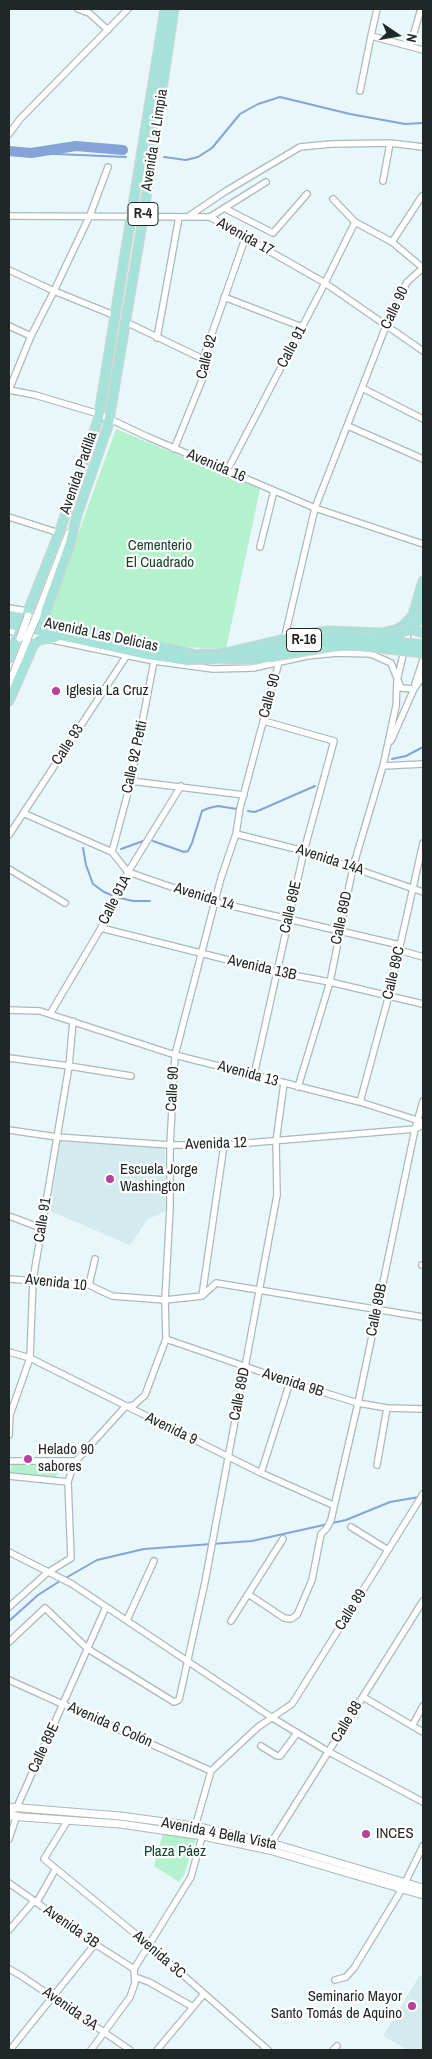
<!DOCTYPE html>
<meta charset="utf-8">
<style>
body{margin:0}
#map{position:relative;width:432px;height:2059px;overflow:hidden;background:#e8f7fa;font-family:"Archivo Narrow",sans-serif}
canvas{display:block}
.frame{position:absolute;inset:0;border:10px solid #212627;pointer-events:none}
.north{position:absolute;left:372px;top:10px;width:50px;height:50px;-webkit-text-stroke:4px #fff;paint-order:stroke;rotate:102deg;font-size:14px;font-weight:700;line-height:20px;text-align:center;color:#212627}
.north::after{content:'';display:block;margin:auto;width:18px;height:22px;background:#212627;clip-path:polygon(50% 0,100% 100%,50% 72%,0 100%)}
</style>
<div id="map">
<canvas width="432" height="2059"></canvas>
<div class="frame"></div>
<div class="north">N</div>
</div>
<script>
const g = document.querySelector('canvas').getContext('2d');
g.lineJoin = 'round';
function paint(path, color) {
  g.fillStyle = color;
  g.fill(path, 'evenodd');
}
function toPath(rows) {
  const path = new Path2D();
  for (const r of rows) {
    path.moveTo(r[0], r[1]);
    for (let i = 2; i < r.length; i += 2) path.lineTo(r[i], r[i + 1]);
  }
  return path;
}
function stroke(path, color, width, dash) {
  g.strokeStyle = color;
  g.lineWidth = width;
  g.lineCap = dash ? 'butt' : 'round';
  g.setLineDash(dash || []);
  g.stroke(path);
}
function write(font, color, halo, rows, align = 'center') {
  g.font = font + ' "Archivo Narrow",sans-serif';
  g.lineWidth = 4.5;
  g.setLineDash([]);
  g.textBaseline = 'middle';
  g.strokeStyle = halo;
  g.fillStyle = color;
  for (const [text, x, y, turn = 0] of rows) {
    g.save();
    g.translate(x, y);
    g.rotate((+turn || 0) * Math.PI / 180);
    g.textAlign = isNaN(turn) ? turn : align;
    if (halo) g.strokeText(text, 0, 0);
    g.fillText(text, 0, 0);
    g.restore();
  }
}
const built = toPath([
 [60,1142,165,1147,166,1211,148,1219,130,1245,50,1211],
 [420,1975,423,1977,423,2050,408,2050,383,2036]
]);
const green = toPath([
 [116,429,260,489,226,649,183,647,47,620],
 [12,1464,62,1467,53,1481,10,1472],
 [164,1830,196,1838,184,1875,179,1882,154,1866]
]);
const stream = toPath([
 [9,152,126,157],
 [164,157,186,160,198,157,212,148,240,114,258,104,280,97,350,114,405,124,423,123],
 [392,759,406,756,423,747],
 [248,811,254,812,260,810,315,786],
 [153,841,184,852,188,851,192,843,202,811,209,808,218,806,237,809],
 [83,848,86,865,93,884,104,892,116,897,133,901,150,901],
 [121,849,146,840],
 [64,1579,97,1560,144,1549,252,1541,346,1520,390,1502,419,1497],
 [9,1621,38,1595,60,1581]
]);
const river = toPath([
 [9,151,31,153,76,146,123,150]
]);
const minor = toPath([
 [78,9,89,13,108,30],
 [377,9,371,36,423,50],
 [410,46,421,9],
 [360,91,371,36],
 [9,134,20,119,128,9],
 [383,181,390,143],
 [224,208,273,233,307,194],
 [9,216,210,217,325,283,423,351],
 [189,216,226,191,300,147,331,144,390,143,423,147],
 [210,217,266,182],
 [392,242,422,196],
 [9,270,54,291,116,316],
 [224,297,302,327],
 [126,322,203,359],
 [9,326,31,336],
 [157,338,179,217],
 [362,388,423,419],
 [9,390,35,395,99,414,148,437,315,508,423,544],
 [9,390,31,336,54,291,90,215,108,167],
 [348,426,423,459],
 [174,449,207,368,203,359,246,236],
 [227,471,325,283,355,222],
 [9,517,59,533],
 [260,547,274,491],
 [9,608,27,611],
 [9,631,154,661,213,669,253,668,307,656,337,653,371,654,391,663,401,688,414,689],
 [284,640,315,508,386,326,407,282,423,268,392,242,355,222,333,199],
 [415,684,423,660],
 [391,741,414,689,423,676],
 [383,766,423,764],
 [131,781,244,795],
 [23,813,112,852,128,872,215,902,400,945],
 [236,834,304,851,423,892],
 [9,835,127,655],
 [112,852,131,781,154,661],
 [9,869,65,903],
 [101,928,276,972,330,982,423,1004],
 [399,950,423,957],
 [9,1010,40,1011,175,1055,360,1102,423,1122],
 [50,1014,101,928,128,872,181,786],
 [9,1058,69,1066,73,1021],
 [254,1075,304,851,334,741,264,721],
 [298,1087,330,982,353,867,383,766,396,706,397,681,409,629],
 [360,1102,389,995,423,843],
 [9,1130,57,1137,170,1145,224,1145,415,1129,423,1125],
 [9,1216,41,1228],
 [422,1265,423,1265],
 [9,1279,89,1285,112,1296,165,1300,202,1296,216,1283,423,1317],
 [89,1285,95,1259],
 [202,1296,224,1145],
 [166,1339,290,1382,358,1403,387,1408,423,1409],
 [9,1352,30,1358,261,1473,333,1505],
 [9,1435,10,1415,30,1358,33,1280,69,1066,131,1076],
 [9,1461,76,1461],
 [377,1465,387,1408],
 [261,1473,290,1382],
 [9,1476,68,1482],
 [351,1527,388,1550],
 [9,1552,72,1584,271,1717,329,1752,423,1802],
 [248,1594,284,1618,291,1619,297,1615,312,1580,321,1534,327,1528,331,1520,358,1403,415,1129,423,1101],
 [9,1607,47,1573,71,1558,68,1482,72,1469,76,1461,125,1407,134,1405,145,1395,166,1339,165,1300,170,1208,170,1145,175,1055,221,878,236,834,240,808,279,662],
 [127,1620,154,1561],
 [231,1621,283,1539],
 [9,1642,45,1608,88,1649,174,1702,179,1700,205,1582,277,1195,276,1142,284,1083],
 [9,1680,211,1771],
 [363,1697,423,1732],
 [412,1726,423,1706],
 [261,1746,277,1756,280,1756,297,1733],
 [9,1814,17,1807,106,1607],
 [68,1820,44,1859,149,1945,268,2050],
 [193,1834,211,1771,258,1727,292,1704,423,1494],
 [9,1839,17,1815],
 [271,1843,423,1601],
 [9,1883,95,1944,134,1969],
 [37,1902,55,1870],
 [9,1930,34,1901],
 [9,1969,20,1975,130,2050],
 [135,1977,149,1982,193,2007],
 [335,1980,346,1977,354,1968,402,1889,423,1846],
 [10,2050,95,1944],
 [91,2050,130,1997,135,1983,134,1969,191,1877,203,1833],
 [157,2050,204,1994],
 [333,2050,337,2046]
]);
const tertiary = toPath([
 [36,618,69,533],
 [9,685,27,639],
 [9,1807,120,1816,194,1826,271,1843,423,1888],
 [9,1816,120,1824,203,1836,269,1850,423,1895]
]);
const primary = toPath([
 [9,616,207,657],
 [25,619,59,533,98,420,165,9],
 [412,620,414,630,423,633],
 [9,624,150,655,185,660],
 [49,625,45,616,46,611,70,544,77,515,108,426,143,218,174,9],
 [201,654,221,654,306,634,328,631,382,633,396,630,404,625,413,615,423,581],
 [9,658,21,628],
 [225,659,255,660,269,657],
 [9,701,34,644,39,640,56,637]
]);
const tertiaryBridge = toPath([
 [20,638,28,616],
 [27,639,36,618]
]);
const primaryBridge = toPath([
 [385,638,408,630,418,621,423,610],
 [269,657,335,646,354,645,423,653],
 [185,660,225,658,303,641,332,637,356,637,423,645]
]);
const markers = [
 [56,691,5,"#b5429c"],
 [110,1179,5,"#b5429c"],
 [28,1459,5,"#b5429c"],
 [366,1834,5,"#b5429c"],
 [412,2006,5,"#b5429c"]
];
const shields = [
 [143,214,30],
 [304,640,35]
];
const shieldNames = [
 ["R-4",143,214],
 ["R-16",304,640]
];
const streetNames = [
 ["Avenida La Limpia",155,140,-81],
 ["Avenida 17",245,237,29],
 ["Calle 90",395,308,-65],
 ["Calle 91",292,347,-62],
 ["Calle 92",207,357,-76],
 ["Avenida 16",216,466,23],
 ["Avenida Padilla",79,473,-71],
 ["Avenida Las Delicias",101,635,12],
 ["Calle 90",270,696,-75],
 ["Calle 93",68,745,-57],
 ["Calle 92 Petti",135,757,-78],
 ["Avenida 14A",330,860,18],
 ["Avenida 14",204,897,17],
 ["Calle 91A",115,900,-63],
 ["Calle 89E",291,907,-77],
 ["Calle 89D",342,918,-78],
 ["Avenida 13B",262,968,13],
 ["Calle 89C",394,973,-77],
 ["Avenida 13",248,1074,15],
 ["Calle 90",173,1089,-87],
 ["Avenida 12",216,1144,-2],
 ["Calle 91",43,1220,-81],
 ["Avenida 10",56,1283,6],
 ["Calle 89B",377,1310,-78],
 ["Avenida 9B",293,1383,18],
 ["Calle 89D",240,1394,-79],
 ["Avenida 9",171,1429,26],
 ["Calle 89",351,1610,-58],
 ["Calle 88",347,1722,-59],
 ["Avenida 6 Colón",110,1725,24],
 ["Calle 89E",44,1748,-65],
 ["Avenida 4 Bella Vista",219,1834,11],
 ["Avenida 3B",71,1927,35],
 ["Avenida 3C",159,1955,41],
 ["Avenida 3A",70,2009,35]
];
const parkNames = [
 ["Cementerio",160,546],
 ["El Cuadrado",160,563],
 ["Plaza Páez",175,1852]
];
const poiNames = [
 ["Iglesia La Cruz",66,691],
 ["Escuela Jorge",120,1170],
 ["Washington",120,1187],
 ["Helado 90",38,1450],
 ["sabores",38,1467],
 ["INCES",376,1834],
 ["Seminario Mayor",402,1997,"right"],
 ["Santo Tomás de Aquino",402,2014,"right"]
];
paint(built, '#d3eaee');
paint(green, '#b4f1cd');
stroke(stream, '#85a3d6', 2);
stroke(river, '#85a3d6', 10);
stroke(minor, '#abb9bc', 8);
stroke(tertiary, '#abb9bc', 9);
stroke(primary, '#d3d4d4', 11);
stroke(minor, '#fff', 5.5);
stroke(tertiary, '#fff', 7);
stroke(primary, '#a5e2da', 9);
stroke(tertiaryBridge, '#abb9bc', 9, []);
stroke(primaryBridge, '#d3d4d4', 11, []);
stroke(tertiaryBridge, '#fff', 7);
stroke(primaryBridge, '#a5e2da', 9);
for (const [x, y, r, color] of markers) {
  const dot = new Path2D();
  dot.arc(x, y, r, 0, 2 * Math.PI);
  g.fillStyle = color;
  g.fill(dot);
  stroke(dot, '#fff', 2);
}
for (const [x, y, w] of shields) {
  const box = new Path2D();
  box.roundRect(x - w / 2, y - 11.5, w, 23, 4);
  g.fillStyle = '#fff';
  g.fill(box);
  stroke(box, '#212627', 1);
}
write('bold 14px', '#212627', null, shieldNames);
write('15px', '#212627', '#fff', streetNames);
write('15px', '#12442c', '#fff', parkNames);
write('15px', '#212627', '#fff', poiNames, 'left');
</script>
